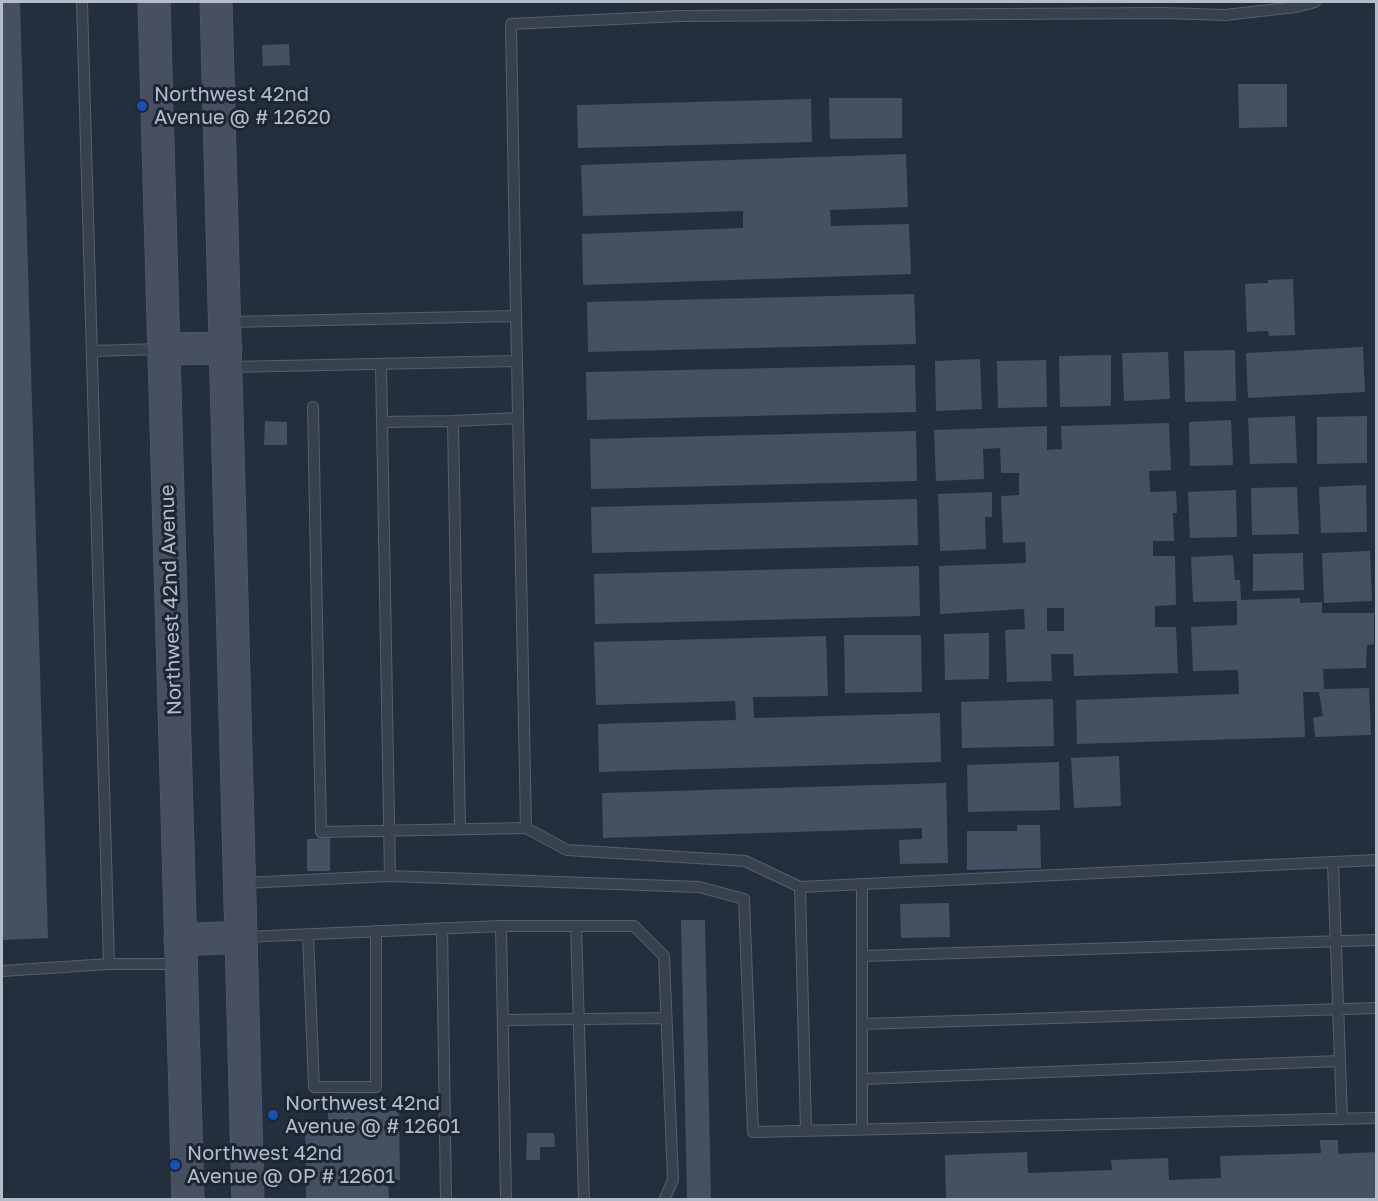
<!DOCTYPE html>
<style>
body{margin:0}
#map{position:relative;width:1378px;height:1201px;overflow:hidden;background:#242f3e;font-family:"Golos Text",sans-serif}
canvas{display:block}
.frame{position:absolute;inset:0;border:3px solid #b4bcc9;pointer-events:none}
</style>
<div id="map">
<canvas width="1378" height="1201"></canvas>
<div class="frame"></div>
</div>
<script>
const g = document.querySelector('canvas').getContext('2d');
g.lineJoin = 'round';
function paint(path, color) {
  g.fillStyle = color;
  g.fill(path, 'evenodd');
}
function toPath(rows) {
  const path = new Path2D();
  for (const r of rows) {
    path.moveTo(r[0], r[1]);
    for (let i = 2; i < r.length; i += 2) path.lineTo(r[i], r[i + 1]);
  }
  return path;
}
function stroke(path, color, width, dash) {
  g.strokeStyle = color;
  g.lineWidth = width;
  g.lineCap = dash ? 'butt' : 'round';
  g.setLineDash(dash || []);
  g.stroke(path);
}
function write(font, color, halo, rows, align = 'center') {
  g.font = font + ' "Golos Text",sans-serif';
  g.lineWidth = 6;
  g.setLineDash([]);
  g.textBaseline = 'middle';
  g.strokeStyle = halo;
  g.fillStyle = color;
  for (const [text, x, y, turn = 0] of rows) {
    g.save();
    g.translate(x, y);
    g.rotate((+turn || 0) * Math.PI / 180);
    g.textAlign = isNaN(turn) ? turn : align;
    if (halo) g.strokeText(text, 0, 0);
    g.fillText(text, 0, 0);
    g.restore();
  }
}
const building = toPath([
 [2,2,20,2,48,938,2,940],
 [289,44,290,65,263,66,262,45],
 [1238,84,1287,84,1287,127,1239,128],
 [829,98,902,98,902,138,830,139],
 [811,99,812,142,578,148,577,105],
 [906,154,908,207,830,210,831,226,909,224,911,274,583,285,582,234,743,228,743,211,583,216,581,165],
 [1293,279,1295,335,1269,336,1268,331,1247,332,1245,284,1268,283,1268,280],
 [914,294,916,344,588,352,587,302],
 [1363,347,1365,392,1248,398,1246,353],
 [1235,350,1236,401,1185,402,1184,351],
 [1168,352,1170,399,1124,401,1122,353],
 [1111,355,1111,406,1060,407,1059,356],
 [980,359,982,409,936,411,935,361],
 [1046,360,1047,407,998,408,997,361],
 [915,365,916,412,587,420,586,372],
 [1295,416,1297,463,1250,464,1248,418],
 [1367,416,1367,463,1317,464,1317,417],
 [1231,420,1233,465,1190,466,1189,422],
 [265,421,287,422,287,445,264,445],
 [1169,423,1171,470,1149,471,1150,492,1176,491,1177,513,1173,513,1174,541,1153,541,1153,556,1175,556,1176,605,1155,606,1155,627,1176,627,1178,673,1074,676,1073,654,1051,654,1052,681,1007,682,1005,630,1025,629,1024,609,940,614,939,566,1026,563,1025,542,1003,543,1001,496,1019,495,1019,473,1001,473,1000,448,983,449,984,479,936,481,934,430,1047,426,1047,450,1062,449,1061,426],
 [1047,608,1064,608,1064,631,1047,631],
 [916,431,917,481,591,489,590,439],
 [1366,485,1367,532,1321,533,1319,487],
 [1297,487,1299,534,1252,535,1251,488],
 [1236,490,1237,537,1190,538,1188,492],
 [992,492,992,517,985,517,986,549,940,551,938,494],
 [917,499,918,545,592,553,591,507],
 [1370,551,1372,601,1324,603,1322,553],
 [1303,553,1304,590,1253,591,1253,554],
 [1233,555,1235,580,1240,580,1241,600,1300,598,1300,603,1322,602,1322,613,1374,613,1374,644,1367,645,1366,668,1323,669,1324,689,1369,688,1371,735,1315,737,1313,718,1323,716,1319,692,1303,692,1305,737,1077,744,1076,700,1239,694,1238,670,1193,671,1191,627,1237,625,1237,601,1193,602,1191,557],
 [919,566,920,616,595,624,594,574],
 [989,633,989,679,945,680,944,634],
 [844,635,921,635,922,692,845,693],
 [826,636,828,696,753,697,754,718,940,713,941,762,599,772,598,724,736,720,735,701,596,705,594,642],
 [1053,699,1054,746,962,748,961,702],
 [1119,756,1121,806,1074,808,1071,758],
 [1059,762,1060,810,968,812,967,765],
 [946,783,948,863,900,864,899,840,922,839,922,828,603,838,602,793],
 [1017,825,1040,825,1041,868,967,870,967,831,1017,831],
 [330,838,330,871,307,871,307,839],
 [949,903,950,937,901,938,900,904],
 [681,920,705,920,711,1200,687,1200],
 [328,1111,399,1111,400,1180,388,1180,389,1200,306,1200,305,1121,328,1121],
 [527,1133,554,1133,555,1147,540,1147,540,1160,526,1160],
 [1320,1140,1338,1140,1338,1154,1376,1152,1376,1200,946,1200,945,1155,1027,1152,1028,1173,1112,1170,1111,1160,1168,1158,1169,1180,1221,1178,1220,1156,1321,1153]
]);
const service = toPath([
 [82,2,109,964],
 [516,316,517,361],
 [228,322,516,316,511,24,680,16,1164,13,1225,15,1296,7,1315,2],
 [92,351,160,349],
 [381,364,390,876],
 [230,367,517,361,526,828,321,832,313,407],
 [453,421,518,418],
 [382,422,453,421,460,829],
 [526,828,567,850,745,861,800,887,1376,860],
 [243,883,390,876,699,887,744,899,753,1132,1376,1118],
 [862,884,862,1129],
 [800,887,806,1130],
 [501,926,506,1200],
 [576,926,584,1200],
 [442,928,446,1200],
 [308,934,314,1087,376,1087,376,931],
 [244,937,501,926,634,926,664,956,673,1180,664,1200],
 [862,956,1376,940],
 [2,971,109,964,178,964],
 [503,1020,666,1018],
 [862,1024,1376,1008],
 [1340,1061,1342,1119],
 [862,1079,1340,1061,1333,862]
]);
const secondary = toPath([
 [154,2,188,1200],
 [216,2,248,1200],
 [164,349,226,348],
 [180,940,241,937]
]);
const markers = [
 [142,106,6,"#1a4fb4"],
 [273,1115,6,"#1a4fb4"],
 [175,1165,6,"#1a4fb4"]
];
const poiNames = [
 ["Northwest 42nd",154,95],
 ["Avenue @ # 12620",154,118],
 ["Northwest 42nd",285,1104],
 ["Avenue @ # 12601",285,1127],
 ["Northwest 42nd",187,1154],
 ["Avenue @ OP # 12601",187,1177]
];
const streetNames = [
 ["Northwest 42nd Avenue",171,600,-92]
];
paint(building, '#455162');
stroke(service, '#565f6c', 12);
stroke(secondary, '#565f6c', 33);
stroke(service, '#38414e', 10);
stroke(secondary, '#465061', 32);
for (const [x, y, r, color] of markers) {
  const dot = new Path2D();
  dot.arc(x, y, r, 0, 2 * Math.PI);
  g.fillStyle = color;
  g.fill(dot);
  stroke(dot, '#1d2633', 2);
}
write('20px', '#b4bcc9', '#1d2633', poiNames, 'left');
write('20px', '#b4bcc9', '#1d2633', streetNames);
</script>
